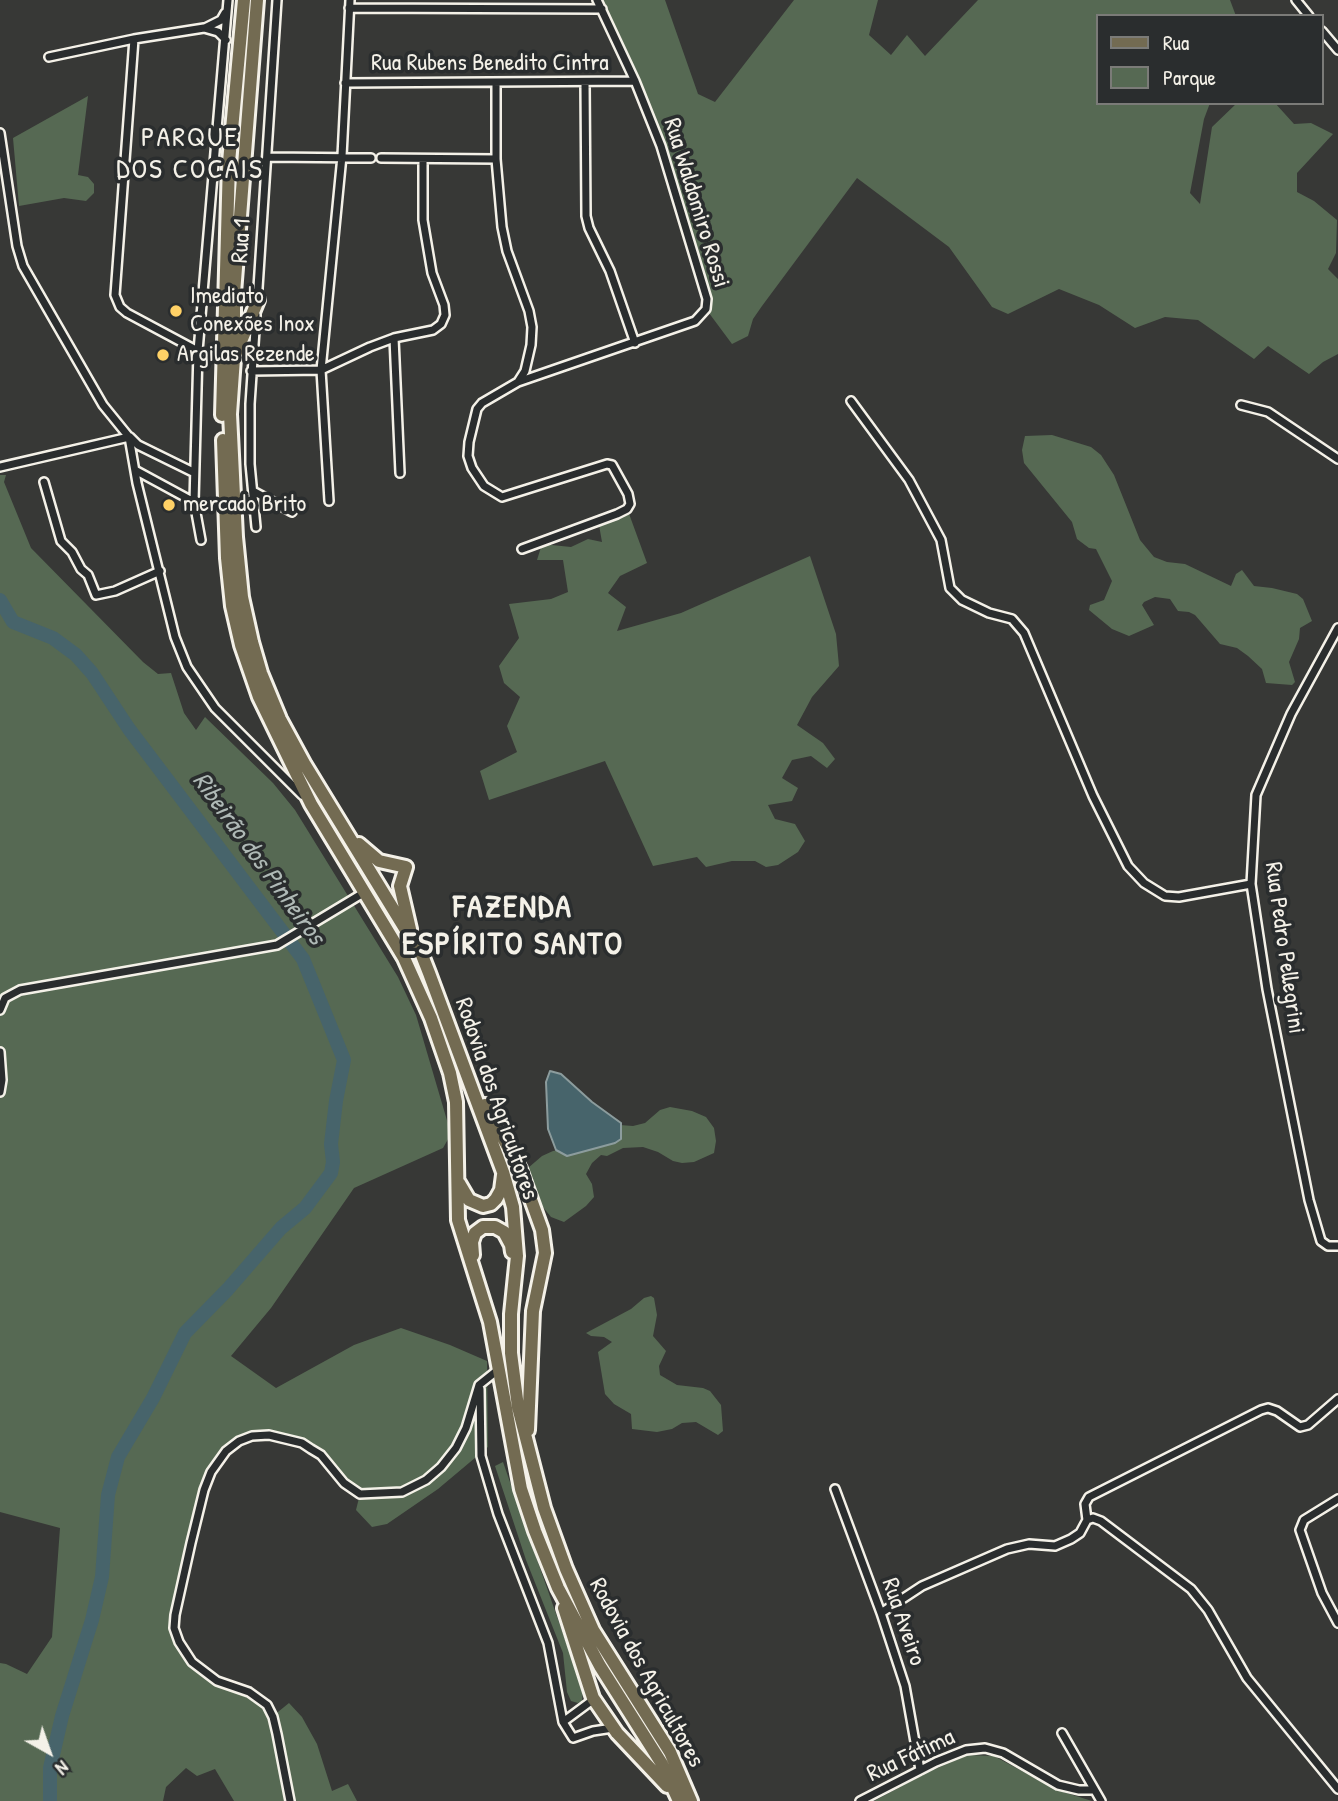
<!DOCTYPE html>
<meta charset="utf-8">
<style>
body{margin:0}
#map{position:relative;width:1338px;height:1801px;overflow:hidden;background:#373836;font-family:"Patrick Hand",sans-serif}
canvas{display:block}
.legend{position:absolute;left:1096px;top:14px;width:228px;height:91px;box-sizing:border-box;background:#2a2d2e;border:2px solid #7b7b78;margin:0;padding:9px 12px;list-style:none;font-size:21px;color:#f4f1e8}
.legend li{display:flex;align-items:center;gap:14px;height:35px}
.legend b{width:35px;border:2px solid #7b7b78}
.north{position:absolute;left:14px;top:1717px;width:70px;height:70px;-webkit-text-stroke:5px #2a2d2e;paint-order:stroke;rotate:140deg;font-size:19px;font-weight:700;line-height:28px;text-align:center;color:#f4f1e8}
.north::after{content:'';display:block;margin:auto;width:24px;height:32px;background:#f4f1e8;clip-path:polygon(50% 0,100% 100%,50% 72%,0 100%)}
</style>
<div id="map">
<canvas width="1338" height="1801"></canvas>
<ul class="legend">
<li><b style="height:9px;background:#736b52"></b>Rua</li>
<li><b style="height:19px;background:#566953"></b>Parque</li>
</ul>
<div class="north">N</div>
</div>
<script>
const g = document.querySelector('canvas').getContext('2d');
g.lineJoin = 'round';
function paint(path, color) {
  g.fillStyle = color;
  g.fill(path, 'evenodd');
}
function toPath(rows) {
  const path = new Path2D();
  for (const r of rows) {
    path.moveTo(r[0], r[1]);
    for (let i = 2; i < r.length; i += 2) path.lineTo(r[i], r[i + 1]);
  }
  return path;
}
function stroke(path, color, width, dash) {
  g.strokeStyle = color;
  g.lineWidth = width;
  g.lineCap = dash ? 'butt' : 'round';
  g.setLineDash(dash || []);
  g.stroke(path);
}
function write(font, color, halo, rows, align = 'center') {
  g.font = font + ' "Patrick Hand",sans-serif';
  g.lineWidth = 7;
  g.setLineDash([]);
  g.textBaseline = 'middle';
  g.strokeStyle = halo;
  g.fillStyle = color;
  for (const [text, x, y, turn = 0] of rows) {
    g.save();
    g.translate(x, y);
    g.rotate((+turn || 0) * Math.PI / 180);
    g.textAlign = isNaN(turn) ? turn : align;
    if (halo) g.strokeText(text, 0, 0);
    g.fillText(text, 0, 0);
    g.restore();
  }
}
const green = toPath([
 [597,0,665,0,698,94,715,102,794,0,878,0,869,35,891,55,907,35,925,56,978,0,1230,0,1236,16,1098,16,1098,103,1210,103,1204,119,1190,193,1200,204,1212,127,1237,103,1275,103,1294,124,1311,123,1333,134,1297,173,1297,192,1314,201,1337,220,1336,253,1328,269,1338,279,1338,354,1323,362,1309,374,1268,346,1254,359,1198,320,1165,317,1135,328,1099,305,1059,289,1008,314,992,307,949,247,857,178,762,306,753,319,748,336,732,344,706,309,661,146],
 [88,96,78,175,88,177,94,184,94,193,86,201,64,198,19,206,13,138],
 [1052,435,1091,447,1101,455,1114,475,1140,540,1154,557,1167,562,1185,564,1231,586,1236,574,1242,570,1254,586,1272,588,1297,594,1303,599,1312,621,1300,628,1299,639,1289,662,1295,682,1292,685,1266,683,1262,669,1248,656,1237,648,1220,644,1195,615,1189,612,1178,611,1170,599,1155,597,1144,602,1142,605,1154,625,1129,636,1112,629,1089,610,1090,605,1104,600,1112,581,1096,549,1089,548,1077,539,1072,522,1024,463,1022,450,1025,436],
 [0,475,6,475,4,482,31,548,143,662,158,674,171,673,184,713,196,730,205,717,273,783,295,810,398,977,416,1015,451,1134,443,1148,354,1188,271,1308,231,1356,276,1388,354,1345,401,1328,450,1345,487,1361,488,1447,438,1489,387,1524,372,1527,356,1510,360,1494,311,1449,269,1435,239,1441,211,1472,182,1584,176,1634,202,1670,260,1698,273,1716,289,1703,302,1717,317,1744,332,1791,348,1784,357,1801,234,1801,215,1769,197,1776,186,1768,166,1787,163,1801,0,1801,0,1663,6,1664,27,1674,52,1637,60,1528,0,1512],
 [628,511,647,563,620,576,608,593,626,607,617,631,681,613,810,556,836,634,839,666,812,697,797,725,823,743,835,759,827,768,811,756,792,760,782,778,798,788,792,801,768,805,775,819,795,824,805,841,798,852,778,865,766,867,755,861,732,861,706,867,697,857,653,866,605,761,489,800,480,771,517,752,507,726,520,697,504,683,499,666,519,638,509,604,551,599,568,592,563,560,537,560,542,544,571,547,588,539,602,542,599,525],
 [670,1107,692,1111,706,1117,714,1128,716,1141,714,1153,694,1162,682,1163,673,1161,658,1152,643,1147,623,1148,607,1156,601,1155,592,1163,586,1174,592,1184,594,1197,586,1206,564,1222,551,1217,525,1185,521,1174,542,1156,553,1151,579,1147,620,1125,633,1126,645,1123,660,1110],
 [651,1296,654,1298,657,1315,653,1336,666,1351,659,1366,660,1375,677,1385,703,1388,710,1391,721,1405,723,1431,718,1435,696,1422,682,1423,672,1429,657,1432,632,1429,631,1414,614,1404,605,1394,598,1352,612,1342,604,1337,591,1336,586,1333,631,1309,644,1298],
 [503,1462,583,1691,582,1701,578,1703,571,1701,567,1692,563,1653,526,1560,495,1466],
 [968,1755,994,1756,1057,1790,1092,1801,874,1801,928,1772]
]);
const water = toPath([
 [550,1071,561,1074,592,1102,621,1123,621,1139,615,1143,567,1156,556,1150,548,1129,546,1082,550,1071]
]);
const river = toPath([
 [0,600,13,622,53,638,76,655,92,673,129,729,303,959,344,1060,336,1101,331,1144,333,1162,331,1173,305,1208,281,1228,228,1289,185,1333,153,1398,118,1457,108,1495,102,1577,92,1620,62,1716,50,1768,50,1801]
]);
const street = toPath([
 [1296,0,1309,16],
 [349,8,602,9],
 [205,28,221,20,225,13],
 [1322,31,1338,50],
 [134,39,115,295,120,307,127,313,198,351],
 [49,57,134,39,204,28,218,32,226,40],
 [345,83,635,81],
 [585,83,586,216,589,228,610,271,635,343],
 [496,84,496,159,502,227,507,251,529,311,532,327,531,345,525,371,518,382,482,403,477,409,469,442,468,456,472,468,484,486,502,497,607,464,612,465,628,494,630,504,627,509,617,514,522,549],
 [0,133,17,246,23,266,103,405,129,437,137,483,175,637,187,667,215,708,302,795],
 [267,157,371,158],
 [381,158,496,159],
 [257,303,277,0],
 [394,338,400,473],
 [251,371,321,370,370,347,394,338,433,330,441,324,445,315,444,305,432,273,423,220,423,159],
 [518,382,695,321,706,309,707,299,661,146,635,81,597,0],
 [851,401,909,480,941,540,950,588,962,600,989,613,1012,619,1024,633,1093,796,1128,866,1144,883,1165,896,1179,897,1251,884],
 [1241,405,1268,412,1338,459],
 [130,437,138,445,193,472],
 [0,467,129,437],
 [135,470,194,502],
 [44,482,61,541,72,552,81,569,88,575,96,595,115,591,160,571],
 [253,491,292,512],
 [329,501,321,370,342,156,350,0],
 [256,527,250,464,250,404,256,315],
 [201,540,194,502,198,351,228,0],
 [1338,628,1291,714,1256,795,1251,884,1267,989,1309,1200,1321,1241,1328,1246,1338,1246],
 [0,1010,5,998,20,990,277,945,365,892],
 [0,1052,2,1080,0,1092],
 [480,1389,481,1456,498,1514,548,1643,563,1722,573,1738,593,1731,613,1728],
 [835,1489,881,1613,905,1686,920,1770],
 [1338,1499,1304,1520,1300,1530,1322,1593,1338,1623],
 [1087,1520,1085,1504,1089,1497,1261,1410,1268,1408,1277,1411,1300,1427,1308,1425,1338,1399],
 [881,1613,922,1586,1007,1549,1029,1544,1055,1546,1071,1539,1080,1533,1087,1520,1093,1518,1101,1521,1191,1589,1208,1610,1247,1678,1338,1789],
 [563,1722,594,1699],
 [1062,1733,1101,1801],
 [290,1801,277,1734,273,1717,267,1705,249,1692,217,1681,192,1662,179,1642,174,1628,175,1615,191,1543,204,1490,211,1472,226,1451,239,1441,252,1436,269,1435,302,1443,311,1449,321,1455,344,1483,360,1494,402,1492,426,1480,441,1467,456,1448,466,1428,479,1385,499,1369],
 [860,1801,936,1762,966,1750,985,1748,1003,1753,1058,1785,1079,1790,1094,1790]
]);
const primary = toPath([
 [257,0,234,293,234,358,230,414,236,537,242,597,252,642,261,673,280,719,305,765,412,940,418,945,429,973,503,1172,513,1207,517,1256,511,1314,511,1353,518,1407,544,1508,566,1569,593,1630,670,1752,691,1801],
 [237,351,258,300],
 [222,415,229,162,244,0],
 [223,440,227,558,232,606,241,645,259,697,311,804,404,958,431,1018,450,1073,456,1102,458,1220,490,1322,521,1489,535,1531,558,1588,600,1666,662,1764,679,1801],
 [359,844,379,861,406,867,400,886,410,929],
 [485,1105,520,1169,542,1230,545,1253,533,1311,528,1430],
 [459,1183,469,1200,483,1206,491,1204,496,1199,501,1190,503,1175],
 [473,1255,472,1242,475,1233,483,1227,495,1227,504,1232,511,1245,512,1252],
 [564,1608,593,1698,617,1733,667,1786]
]);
const markers = [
 [176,311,7,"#ffd166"],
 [163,355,7,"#ffd166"],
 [169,505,7,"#ffd166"]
];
const streetNames = [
 ["Rua Rubens Benedito Cintra",490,64],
 ["Rua Waldomiro Rossi",696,203,73],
 ["Rua 1",242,241,-86],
 ["Rua Pedro Pellegrini",1284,948,82],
 ["Rodovia dos Agricultores",496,1099,71],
 ["Rua Aveiro",903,1622,71],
 ["Rodovia dos Agricultores",646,1673,61],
 ["Rua Fátima",911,1756,-25]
];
const poiNames = [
 ["Imediato",190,297],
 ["Conexões Inox",190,325],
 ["Argilas Rezende",177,355],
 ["mercado Brito",183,505]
];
const waterNames = [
 ["Ribeirão dos Pinheiros",258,859,54]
];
const quarterNames = [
 ["PARQUE",190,139],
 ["DOS COCAIS",190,171]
];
const districtNames = [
 ["FAZENDA",513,908],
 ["ESPÍRITO SANTO",513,945]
];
paint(green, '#566953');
paint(water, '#47646b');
stroke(water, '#8c9c9d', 2);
stroke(river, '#47646b', 14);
stroke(street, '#f4f1e8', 12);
stroke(primary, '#f4f1e8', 18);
stroke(street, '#2a2d2e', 7);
stroke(primary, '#736b52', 12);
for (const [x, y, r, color] of markers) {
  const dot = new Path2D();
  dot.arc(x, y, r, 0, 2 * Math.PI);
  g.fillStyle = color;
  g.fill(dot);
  stroke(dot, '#2a2d2e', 2.5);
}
write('24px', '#f4f1e8', '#2a2d2e', streetNames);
write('24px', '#f4f1e8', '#2a2d2e', poiNames, 'left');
write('italic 26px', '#afb9b6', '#2a2d2e', waterNames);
g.letterSpacing = '2px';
write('28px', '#f4f1e8', '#2a2d2e', quarterNames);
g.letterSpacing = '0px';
g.letterSpacing = '2px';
write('bold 32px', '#f4f1e8', '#2a2d2e', districtNames);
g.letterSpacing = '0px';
</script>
